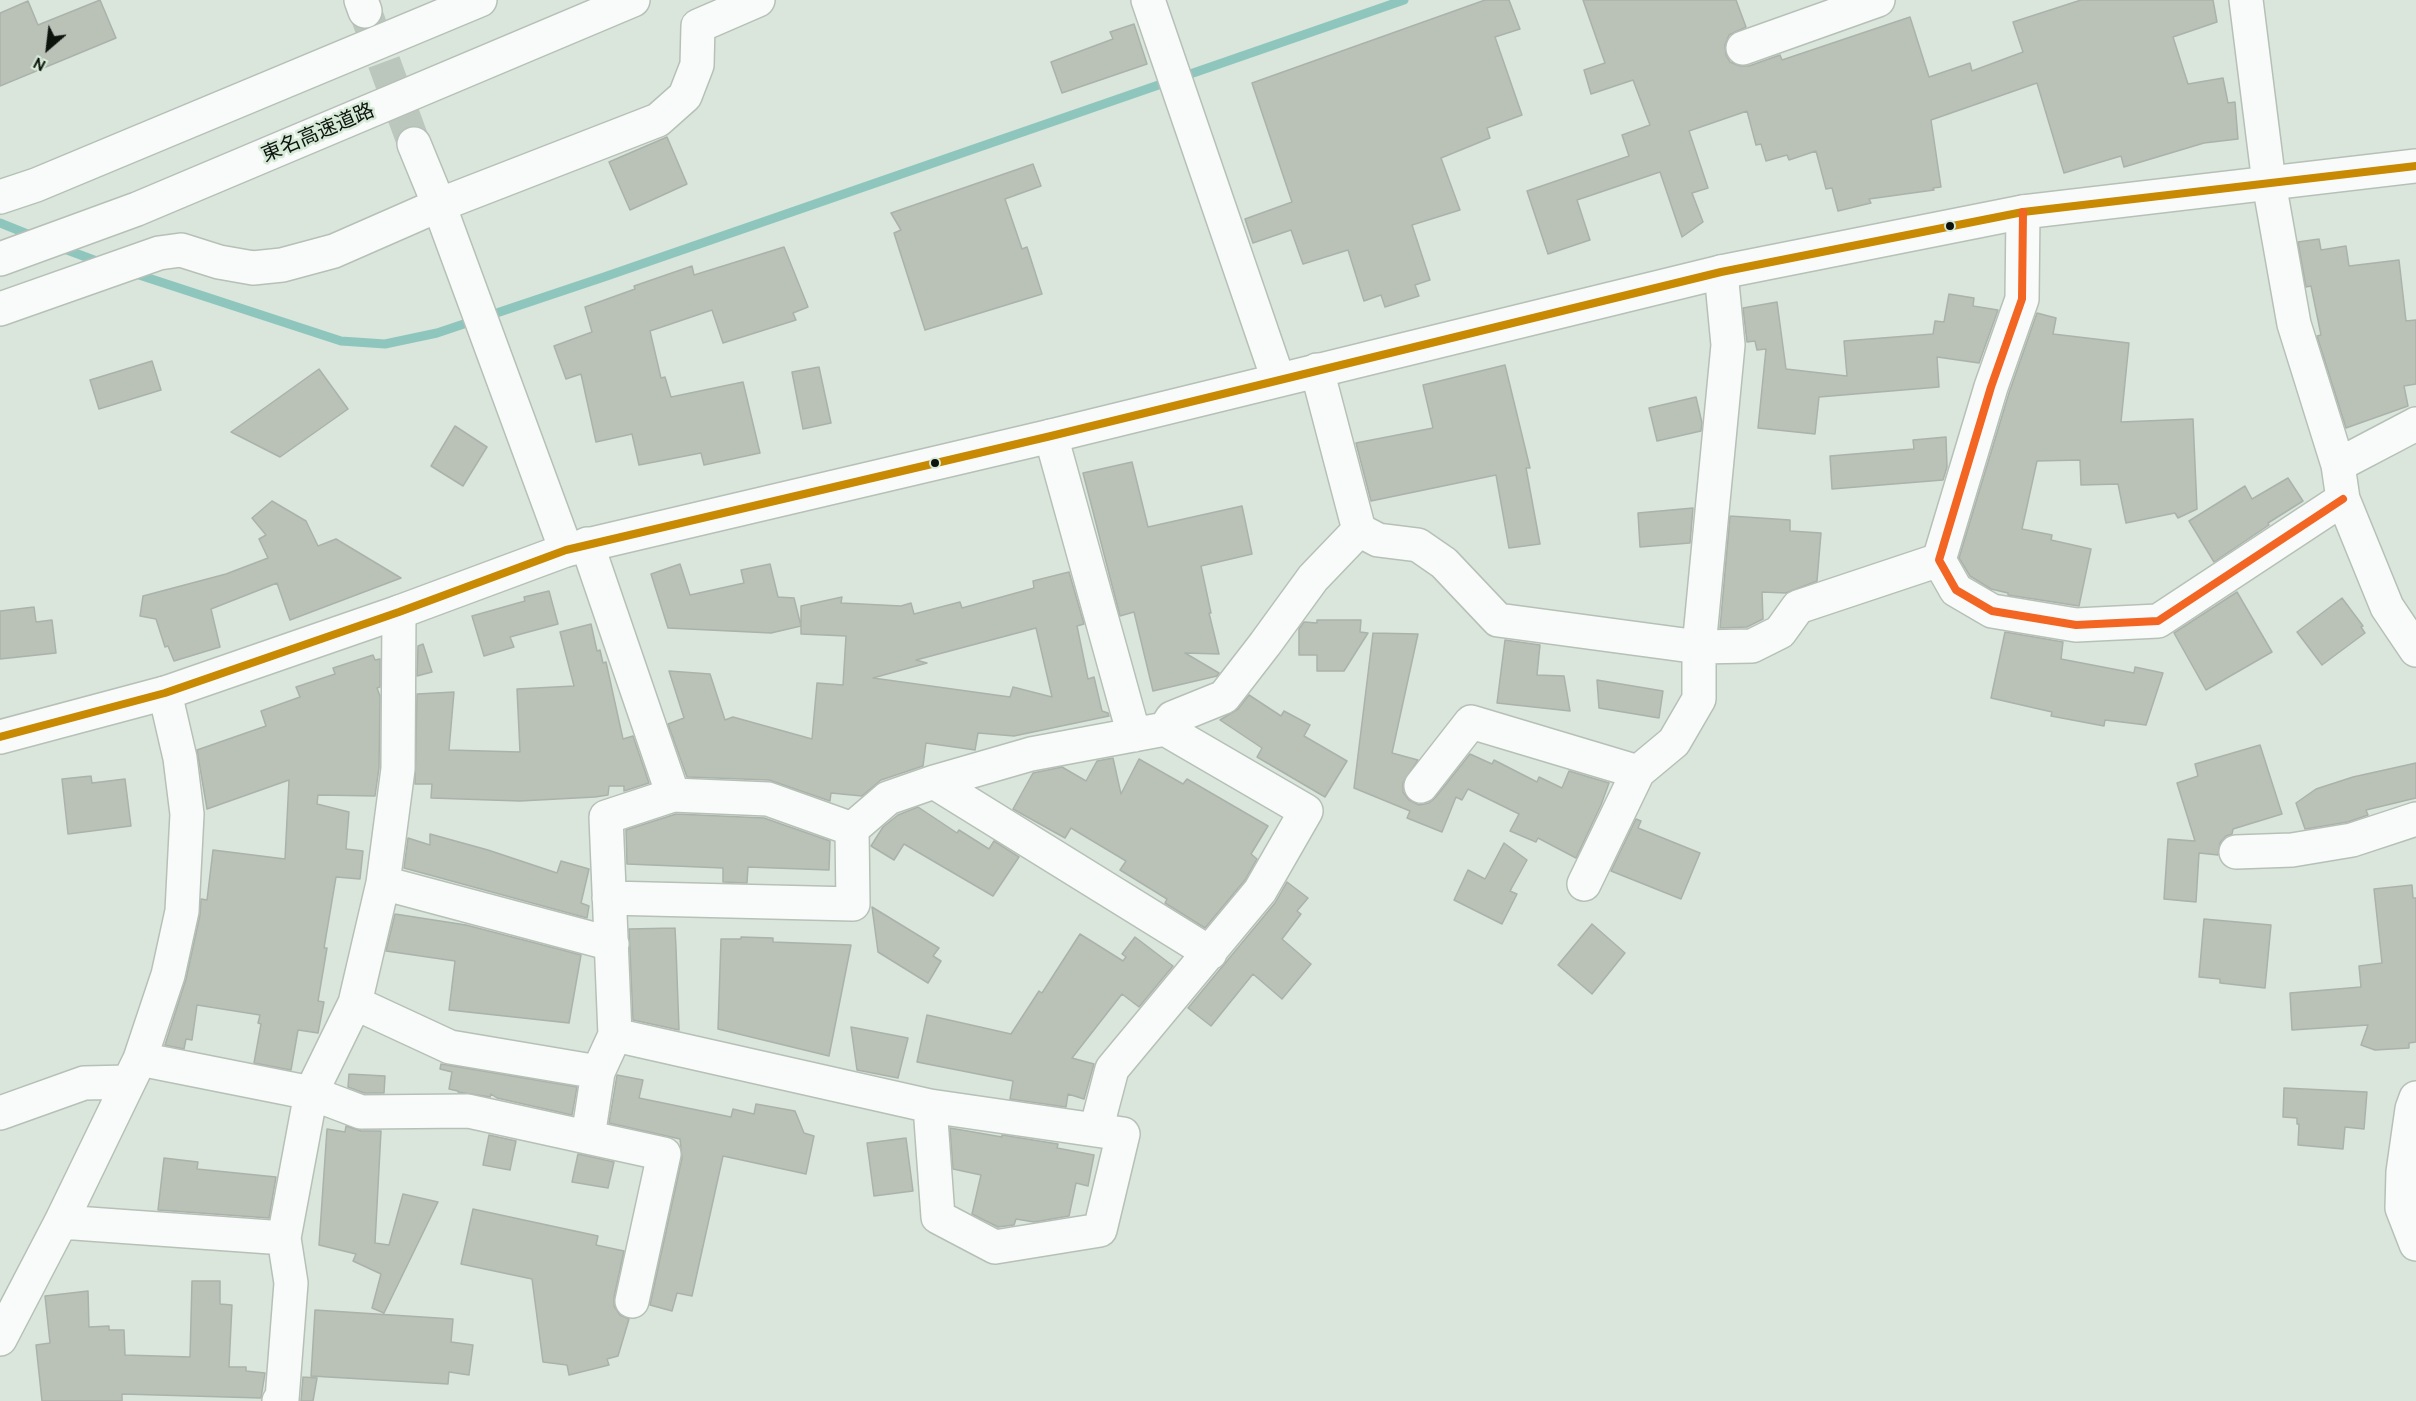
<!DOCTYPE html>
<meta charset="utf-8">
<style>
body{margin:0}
#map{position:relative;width:2416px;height:1401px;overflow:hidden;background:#dae6db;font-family:Cabin,sans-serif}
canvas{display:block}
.north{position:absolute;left:18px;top:18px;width:60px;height:60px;-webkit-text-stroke:4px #d6ead7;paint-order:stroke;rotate:208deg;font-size:16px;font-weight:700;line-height:24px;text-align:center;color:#0d140e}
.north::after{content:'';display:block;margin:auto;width:21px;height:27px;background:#0d140e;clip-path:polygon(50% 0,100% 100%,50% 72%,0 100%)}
</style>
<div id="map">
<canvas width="2416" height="1401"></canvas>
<div class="north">N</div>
</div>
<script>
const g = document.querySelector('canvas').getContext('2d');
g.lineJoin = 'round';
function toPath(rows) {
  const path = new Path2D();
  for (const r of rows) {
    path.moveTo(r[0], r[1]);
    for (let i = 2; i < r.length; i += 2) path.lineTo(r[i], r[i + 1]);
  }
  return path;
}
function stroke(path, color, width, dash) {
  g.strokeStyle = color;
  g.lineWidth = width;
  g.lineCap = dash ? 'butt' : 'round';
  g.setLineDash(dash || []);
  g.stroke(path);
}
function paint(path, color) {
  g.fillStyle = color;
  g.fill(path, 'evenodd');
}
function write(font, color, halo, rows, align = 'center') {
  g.font = font + ' Cabin,"Noto Sans JP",sans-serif';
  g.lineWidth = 5;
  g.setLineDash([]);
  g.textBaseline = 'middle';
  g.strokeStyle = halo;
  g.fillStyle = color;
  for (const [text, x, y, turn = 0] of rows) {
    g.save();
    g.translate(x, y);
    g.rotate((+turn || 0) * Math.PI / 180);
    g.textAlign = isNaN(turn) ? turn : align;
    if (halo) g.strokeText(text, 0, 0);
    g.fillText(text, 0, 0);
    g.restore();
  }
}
const stream = toPath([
 [0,223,35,237],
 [59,247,102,263],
 [133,273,341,341,385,344,437,333,604,277,1404,0]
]);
const building = toPath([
 [100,0,116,38,0,86,0,13,28,1,38,25,100,0],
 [1485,0,1509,0,1520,29,1495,37,1522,115,1487,128,1490,138,1441,158,1460,210,1412,225,1430,280,1415,285,1419,296,1385,307,1381,295,1364,301,1348,250,1303,264,1291,230,1253,243,1245,219,1292,202,1252,83,1485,0],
 [1583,0,1736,0,1746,27,1729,35,1725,45,1726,55,1730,62,1740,66,1749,66,1780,55,1782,60,1910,17,1929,77,1970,63,1972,71,2023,52,2013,22,2081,0,2213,0,2217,22,2173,37,2188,84,2223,78,2228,103,2235,102,2238,139,2204,143,2124,167,2121,156,2064,173,2037,83,1931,120,1941,187,1933,188,1934,190,1869,199,1871,203,1838,211,1832,188,1826,189,1816,151,1789,160,1787,155,1766,161,1761,144,1756,145,1747,111,1689,131,1708,188,1692,193,1703,222,1682,237,1660,172,1577,200,1590,240,1548,254,1527,191,1629,156,1622,135,1650,125,1633,80,1591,94,1584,70,1605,63,1583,0],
 [1134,24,1147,64,1062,93,1051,62,1113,39,1110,32,1134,24],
 [667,137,687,184,630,210,609,162,667,137],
 [1033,164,1041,186,1005,199,1022,249,1027,247,1042,294,925,330,894,233,901,230,891,213,1033,164],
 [2319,239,2321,250,2346,246,2349,266,2399,260,2406,321,2416,320,2416,384,2404,386,2408,406,2346,428,2317,336,2321,335,2311,286,2306,287,2298,242,2319,239],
 [784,247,808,307,793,313,796,320,723,343,712,310,650,331,661,378,665,377,671,397,743,382,760,453,704,465,701,453,639,465,632,434,596,442,581,374,566,379,554,346,592,332,585,307,635,289,634,286,692,266,694,275,784,247],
 [1949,294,1974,298,1973,306,1998,310,1979,363,1937,357,1939,387,1819,397,1815,434,1758,428,1766,349,1757,350,1755,341,1747,342,1743,308,1777,302,1786,369,1847,376,1844,341,1933,334,1935,321,1944,322,1949,294],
 [2037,313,2056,318,2053,334,2129,343,2121,422,2193,419,2197,509,2178,518,2175,513,2126,523,2118,484,2081,485,2080,460,2037,461,2022,529,2052,535,2051,540,2091,549,2079,606,2008,595,2008,593,1991,589,1970,576,1959,558,2009,393,2037,313],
 [152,361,161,390,99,409,90,380,152,361],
 [1505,365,1530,468,1526,468,1540,544,1509,548,1496,475,1371,501,1356,443,1433,428,1423,385,1505,365],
 [819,367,831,423,803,429,792,372,819,367],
 [319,369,348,409,280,457,231,432,319,369],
 [1696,397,1702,423,1701,431,1657,441,1649,408,1696,397],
 [455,426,487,447,463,486,431,466,455,426],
 [1946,437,1947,467,1943,480,1832,489,1830,456,1914,449,1913,440,1946,437],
 [1132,462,1148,527,1242,506,1252,554,1201,566,1211,613,1209,613,1219,654,1185,653,1219,673,1217,676,1153,691,1134,612,1120,616,1083,473,1132,462],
 [2288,478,2303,501,2268,523,2269,525,2214,562,2189,521,2245,486,2252,499,2288,478],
 [272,501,306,521,318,546,336,539,401,578,290,620,277,583,211,609,220,647,174,661,168,646,165,647,156,619,140,616,143,596,226,574,268,558,259,539,266,535,252,518,272,501],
 [1693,508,1690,543,1640,547,1638,513,1693,508],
 [1730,516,1790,520,1790,531,1821,533,1817,581,1786,593,1762,592,1763,619,1747,627,1720,628,1730,516],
 [680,564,690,595,744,583,741,570,770,564,778,597,794,598,801,626,801,606,842,597,841,603,901,606,911,603,914,614,960,602,962,608,1034,588,1033,581,1069,572,1084,624,1077,626,1088,679,1094,677,1102,711,1108,713,1109,716,1014,736,978,733,975,750,926,743,923,766,881,780,862,796,831,793,830,801,769,780,687,777,668,724,684,718,669,671,710,674,725,720,733,717,812,739,817,683,843,685,846,636,801,634,801,626,771,633,668,628,651,574,680,564],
 [1036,628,1052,697,1013,687,1010,697,873,678,927,663,916,660,1036,628],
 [549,591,558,624,510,637,514,647,484,656,472,616,525,601,524,597,549,591],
 [2237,592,2272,652,2206,690,2174,633,2237,592],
 [2342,598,2363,626,2361,627,2365,633,2322,665,2297,632,2342,598],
 [34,607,36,622,52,620,56,653,0,659,0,611,34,607],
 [1317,620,1361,620,1360,632,1368,633,1344,671,1317,671,1317,655,1299,655,1299,629,1304,622,1317,623,1317,620],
 [591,624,597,651,600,650,603,663,606,662,623,739,633,736,649,783,624,791,624,786,609,786,608,795,595,797,520,801,431,798,432,784,415,784,417,694,454,692,449,750,520,752,517,689,574,686,560,632,591,624],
 [2005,632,2063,642,2061,659,2134,673,2135,667,2163,673,2146,725,2105,720,2104,726,2051,716,2052,712,1991,698,2005,632],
 [1373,633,1418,634,1392,753,1418,760,1403,783,1403,792,1409,800,1419,805,1429,803,1435,798,1470,754,1492,764,1494,760,1537,782,1539,777,1562,788,1569,771,1609,783,1601,805,1576,858,1538,838,1536,842,1510,831,1519,814,1468,789,1462,800,1456,797,1442,832,1407,818,1410,811,1354,788,1373,633],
 [1505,640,1540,645,1537,675,1564,676,1570,711,1497,703,1505,640],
 [423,644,432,672,417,676,418,646,423,644],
 [373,655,375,660,380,659,380,687,377,688,380,696,379,768,375,796,318,795,317,804,349,812,346,849,363,851,360,879,336,877,324,948,327,948,318,1001,324,1002,318,1033,298,1030,291,1070,254,1063,261,1024,258,1023,260,1015,197,1005,192,1040,186,1039,184,1049,165,1045,186,979,200,915,201,899,207,900,213,850,285,859,289,780,207,809,197,750,266,726,261,711,300,697,296,687,335,674,333,668,373,655],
 [1597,680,1663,691,1659,718,1599,708,1597,680],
 [1249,695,1281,716,1284,711,1310,725,1304,736,1347,761,1325,797,1257,757,1262,748,1220,720,1238,709,1249,695],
 [2260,745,2282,814,2233,829,2232,834,2226,836,2220,843,2218,855,2199,853,2196,902,2164,899,2168,839,2195,841,2177,783,2198,776,2195,764,2260,745],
 [1113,758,1121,794,1139,759,1183,784,1187,779,1268,826,1251,854,1257,859,1245,880,1205,928,1165,903,1167,899,1120,870,1126,861,1071,828,1065,838,1013,809,1033,773,1062,767,1086,781,1097,761,1113,758],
 [2416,763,2416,798,2366,810,2368,815,2348,822,2305,829,2296,803,2316,789,2353,777,2416,763],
 [91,776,92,783,125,779,131,826,68,834,62,779,91,776],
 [918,807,957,833,959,830,989,849,994,841,1019,857,993,896,904,844,894,860,871,846,883,827,898,815,918,807],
 [676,814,764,818,830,841,829,870,748,867,747,883,723,882,723,868,627,864,626,830,676,814],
 [1636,819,1641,821,1638,828,1700,853,1681,899,1611,871,1636,819],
 [430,834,488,850,557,873,561,861,589,869,581,903,589,906,587,918,404,868,408,838,430,845,430,834],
 [1504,843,1527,860,1510,891,1517,894,1502,924,1454,900,1468,870,1485,879,1504,843],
 [1287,882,1308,898,1297,911,1301,914,1282,939,1311,964,1282,999,1253,974,1211,1026,1188,1008,1275,903,1287,882],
 [2412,885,2413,898,2416,898,2416,1042,2409,1043,2409,1048,2375,1050,2361,1045,2368,1025,2292,1030,2290,993,2361,987,2359,966,2382,963,2374,889,2412,885],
 [872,907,939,948,933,956,941,961,928,983,878,952,872,907],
 [395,914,466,925,581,955,569,1023,449,1010,455,961,386,951,395,914],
 [2204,919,2271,925,2265,988,2220,983,2220,979,2199,977,2204,919],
 [1592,924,1625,953,1592,994,1558,965,1592,924],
 [675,928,676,948,679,1030,633,1020,629,929,675,928],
 [1080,934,1123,961,1126,957,1122,954,1135,937,1173,966,1139,1007,1122,994,1072,1058,1094,1064,1084,1099,1068,1094,1066,1107,1010,1099,1013,1081,917,1062,927,1015,1011,1034,1039,991,1042,993,1080,934],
 [741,937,773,938,773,942,851,945,829,1056,718,1029,721,939,741,939,741,937],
 [851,1027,908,1038,898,1078,857,1070,851,1027],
 [441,1064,577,1087,572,1115,497,1098,491,1094,490,1097,458,1092,458,1091,449,1089,452,1072,440,1069,441,1064],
 [349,1074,385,1076,384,1093,364,1093,348,1087,349,1074],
 [617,1075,643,1080,639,1098,731,1117,733,1109,754,1114,756,1104,795,1111,804,1133,814,1136,806,1174,723,1156,692,1296,677,1293,672,1311,650,1305,682,1158,680,1139,609,1123,617,1075],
 [2284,1088,2367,1092,2364,1129,2345,1127,2343,1149,2298,1145,2299,1124,2297,1124,2297,1118,2283,1117,2284,1088],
 [346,1126,361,1131,381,1131,375,1243,389,1245,403,1194,438,1202,384,1313,372,1308,381,1274,353,1261,356,1254,319,1245,327,1129,345,1132,346,1126],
 [950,1128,1002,1137,1002,1135,1058,1144,1057,1148,1094,1155,1088,1186,1076,1183,1069,1216,1034,1222,1016,1219,1014,1225,998,1227,972,1214,981,1175,953,1169,950,1128],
 [489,1135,516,1141,510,1170,483,1165,489,1135],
 [906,1138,913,1191,874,1196,867,1143,906,1138],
 [578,1154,614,1162,608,1188,572,1182,578,1154],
 [164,1158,198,1162,197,1169,276,1177,269,1218,158,1210,164,1158],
 [473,1209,598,1236,596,1245,624,1251,614,1297,614,1306,620,1315,629,1319,618,1356,607,1359,609,1365,569,1375,567,1365,543,1362,532,1279,461,1264,473,1209],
 [192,1281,220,1281,220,1304,232,1305,229,1367,246,1367,246,1371,265,1373,261,1398,122,1394,122,1401,42,1401,36,1345,50,1343,45,1296,88,1291,89,1327,109,1326,109,1330,124,1330,125,1355,190,1357,192,1281],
 [315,1310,453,1319,451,1342,473,1345,469,1375,449,1372,448,1384,311,1376,315,1310],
 [303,1377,317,1378,313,1401,301,1401,303,1377]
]);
const secondaryTunnel = toPath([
 [367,16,414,144]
]);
const street = toPath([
 [1148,0,1278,379],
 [2246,0,2269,183,2294,324,2338,465,2343,499,2387,607,2416,650],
 [1743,48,1878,0],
 [2023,212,2022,299,1991,387,1939,560,1956,590,1992,611,2076,625,2158,621,2343,499],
 [0,309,159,253,181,250,219,262,253,268,282,265,334,251,439,205,658,120,685,96,697,65,698,26,758,0],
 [1317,370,1359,530,1378,540,1418,545,1444,563,1498,620,1699,647,1752,646,1780,632,1798,607,1939,560],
 [1051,436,1134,735],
 [2338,465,2416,424],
 [587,544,673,795],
 [1165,729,1172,718,1224,697,1265,644,1313,578,1359,530],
 [934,782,1210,953],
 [1421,786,1471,722,1638,772],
 [2236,852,2292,850,2352,840,2416,819],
 [383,883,612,944],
 [1584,884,1638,772,1674,742,1699,699,1699,647,1728,345,1721,272],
 [609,898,853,904,852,829],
 [355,1003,450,1047,598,1072],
 [615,1035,930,1106,1123,1134,1100,1230,995,1247,938,1217,930,1106],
 [140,1059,311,1093,361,1112,468,1111,664,1154,632,1301],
 [2416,1098,2412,1109,2403,1172,2402,1208,2416,1244],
 [0,1113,84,1083,128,1082],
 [588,1137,598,1072,615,1035,606,817,673,795,768,799,852,829,888,798,934,782,1031,754,1165,729,1306,811,1260,891,1112,1069,1096,1130],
 [61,1222,284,1238],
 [0,1339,61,1222,140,1059,168,975,182,911,187,814,180,758,165,693],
 [279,1401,282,1399,291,1283,284,1238,311,1093,355,1003,383,883,398,769,399,612]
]);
const secondary = toPath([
 [361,0,365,11],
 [414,144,439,205,566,550]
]);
const primary = toPath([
 [0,737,165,693,399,612,566,550,1051,436,1721,272,2023,212,2416,166]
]);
const highway = toPath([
 [0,197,36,185,480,0],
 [0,259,137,209,633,0]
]);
const bus1 = toPath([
 [0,737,165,693,399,612,566,550,1051,436,1721,272,2023,212,2416,166]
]);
const bus2 = toPath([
 [2023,212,2022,299,1991,387,1939,560,1956,590,1992,611,2076,625,2158,621,2343,499]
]);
const markers = [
 [1950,226,5,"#0d140e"],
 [935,463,5,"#0d140e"]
];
const streetNames = [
 ["東名高速道路",318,133,-23]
];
stroke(stream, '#8ec6be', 9);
paint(building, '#bac1b7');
stroke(building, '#abb2aa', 1.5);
stroke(secondaryTunnel, '#bbc6bc', 33, [33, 16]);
stroke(street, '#b6c0b7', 36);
stroke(secondary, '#b6c0b7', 36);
stroke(primary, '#b6c0b7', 36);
stroke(highway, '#b6c0b7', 36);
stroke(street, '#f9fbfa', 33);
stroke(secondary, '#f9fbfa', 33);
stroke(primary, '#f9fbfa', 33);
stroke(highway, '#f9fbfa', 33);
stroke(bus1, '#c88903', 8);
stroke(bus2, '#f26522', 8);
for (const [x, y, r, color] of markers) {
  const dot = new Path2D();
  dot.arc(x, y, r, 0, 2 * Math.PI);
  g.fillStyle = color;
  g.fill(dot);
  stroke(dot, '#d6ead7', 2);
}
write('20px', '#0d140e', '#d6ead7', streetNames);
</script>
